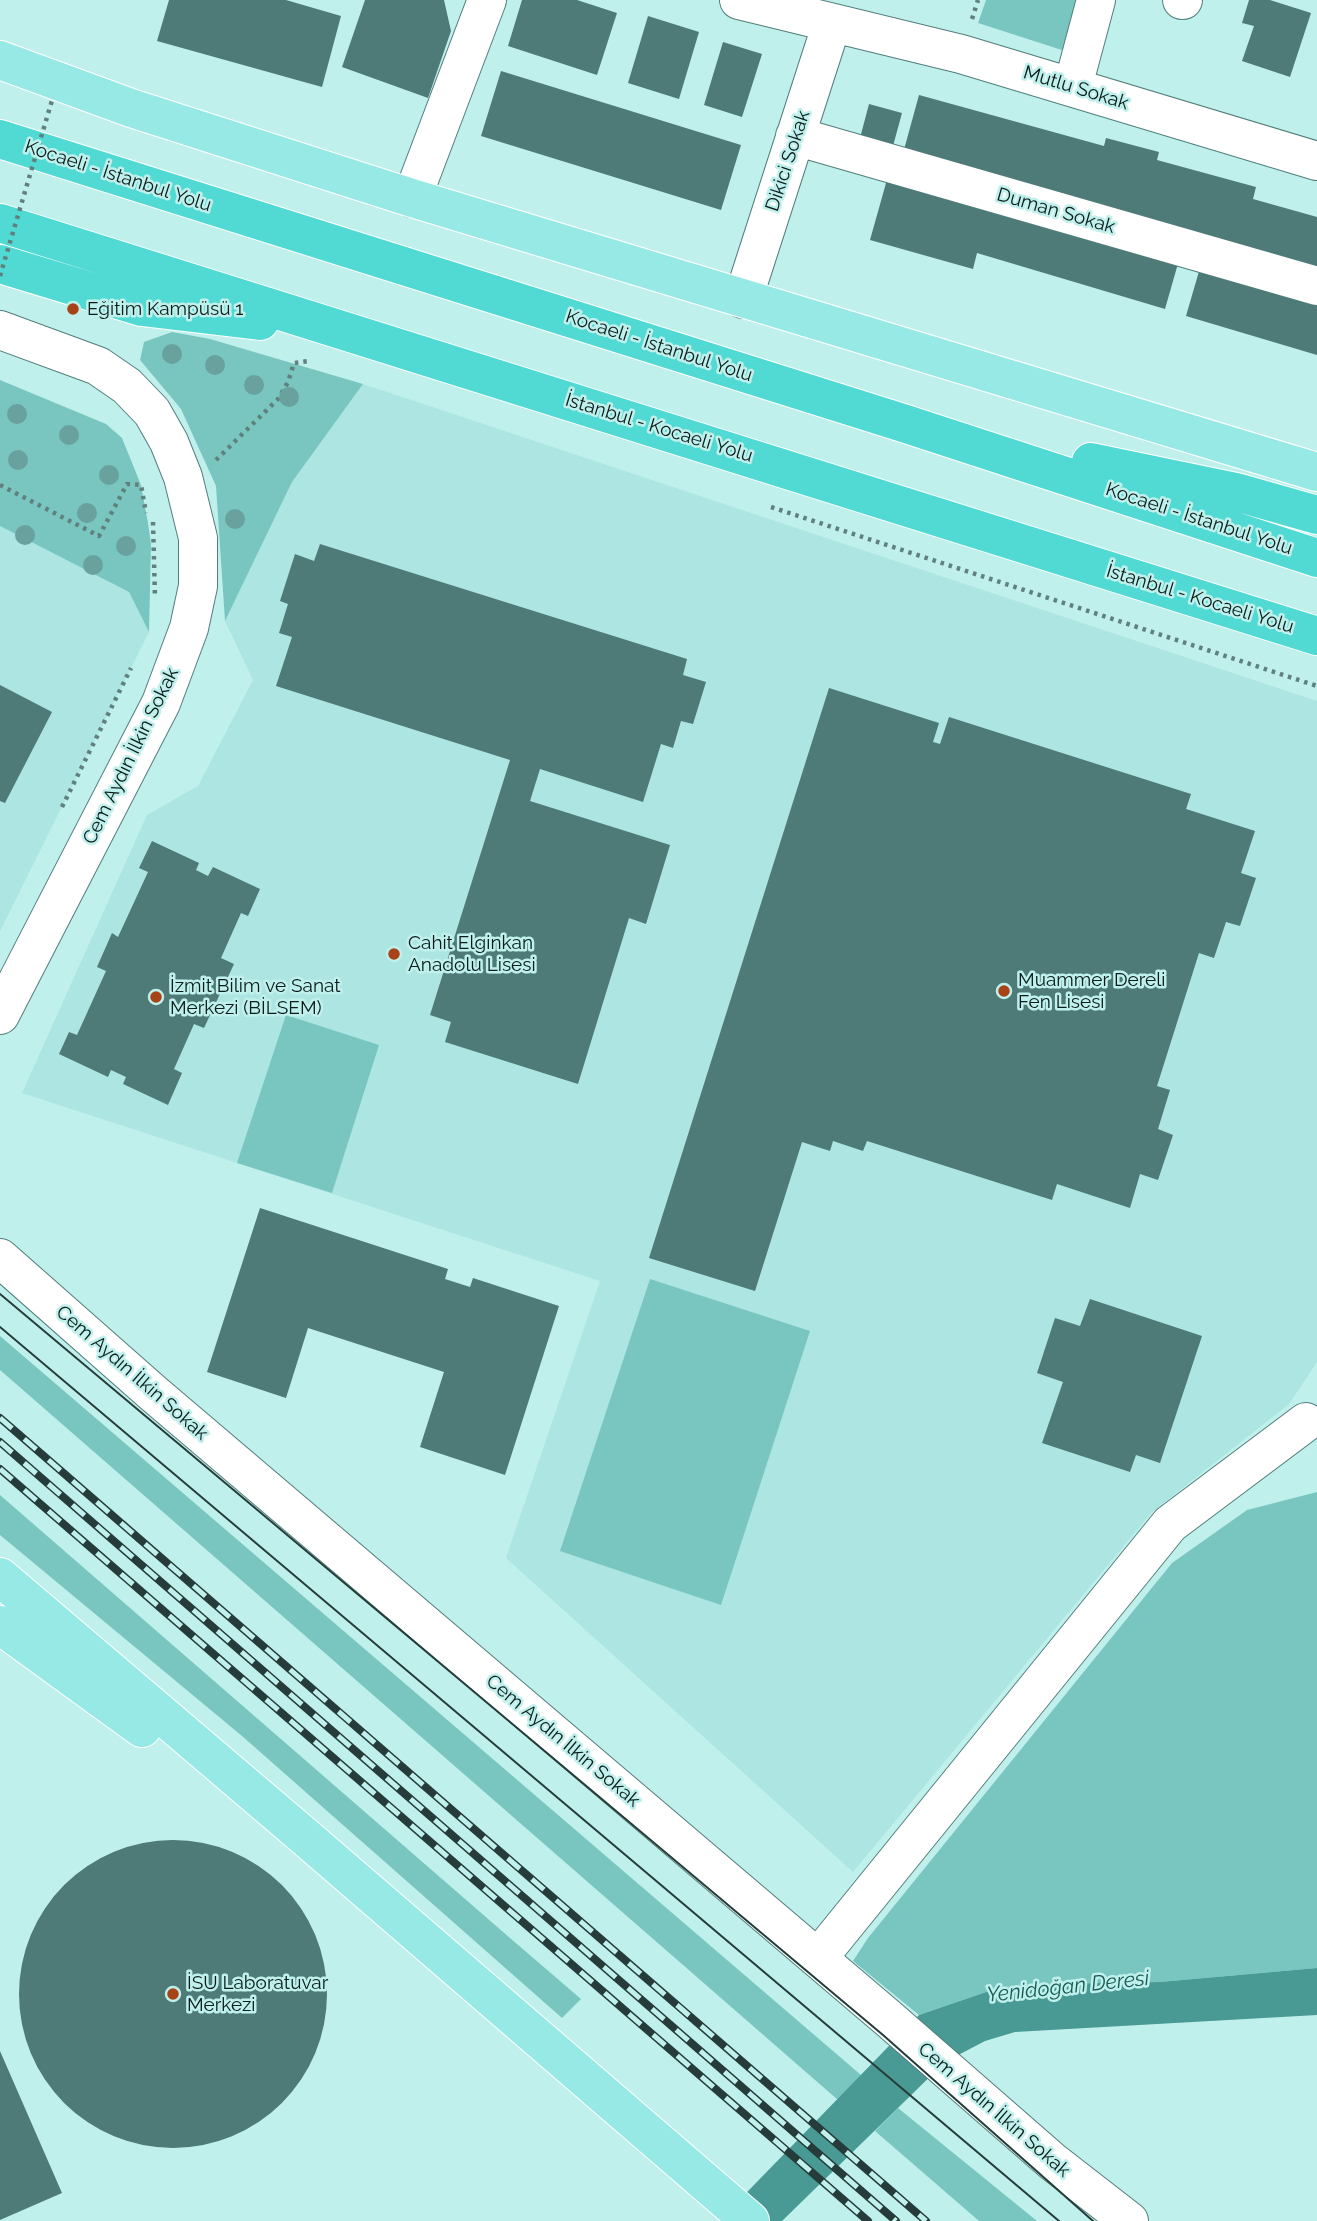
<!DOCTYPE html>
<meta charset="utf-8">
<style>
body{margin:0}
canvas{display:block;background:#c0f0ec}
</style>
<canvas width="1317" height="2221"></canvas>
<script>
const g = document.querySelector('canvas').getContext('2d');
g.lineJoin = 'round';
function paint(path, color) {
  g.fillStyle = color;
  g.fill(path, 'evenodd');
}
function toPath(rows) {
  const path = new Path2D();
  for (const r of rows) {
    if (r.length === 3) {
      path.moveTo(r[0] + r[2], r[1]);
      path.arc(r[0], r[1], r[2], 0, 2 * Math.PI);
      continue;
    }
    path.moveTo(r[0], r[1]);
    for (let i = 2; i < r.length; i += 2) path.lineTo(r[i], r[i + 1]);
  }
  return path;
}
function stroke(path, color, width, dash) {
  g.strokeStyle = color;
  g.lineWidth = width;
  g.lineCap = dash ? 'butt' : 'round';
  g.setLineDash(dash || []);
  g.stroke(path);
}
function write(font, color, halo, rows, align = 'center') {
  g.font = font + ' Raleway,sans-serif';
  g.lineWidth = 5;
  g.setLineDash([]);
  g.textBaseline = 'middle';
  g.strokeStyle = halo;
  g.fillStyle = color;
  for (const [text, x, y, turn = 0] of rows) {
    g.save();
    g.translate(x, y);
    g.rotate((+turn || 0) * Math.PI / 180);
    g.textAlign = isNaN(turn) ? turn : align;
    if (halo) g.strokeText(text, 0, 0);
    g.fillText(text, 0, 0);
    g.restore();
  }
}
const built = toPath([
 [363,384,1317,701,1317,1362,1289,1404,1152,1512,853,1872,506,1558,600,1281,22,1093,147,815,198,786,253,680,225,621,292,482],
 [0,526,129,592,149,632,0,931]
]);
const green = toPath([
 [986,0,1082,0,1068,52,978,23],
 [172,332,210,339,363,384,292,482,225,621,216,486,181,409,140,360,144,342],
 [0,380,106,424,122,438,141,485,148,523,151,544,149,632,129,592,0,526],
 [286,1015,379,1045,332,1193,237,1163],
 [650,1279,810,1331,721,1605,560,1551],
 [0,1336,861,2075,838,2100,0,1370],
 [1317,1492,1317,1968,1160,1982,1042,1984,995,1989,919,2015,853,1961,868,1938,1172,1563,1247,1510],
 [0,1495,510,1938,581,1999,562,2018,242,1736,0,1535],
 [898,2108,1037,2221,979,2221,875,2131]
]);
const water = toPath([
 [1317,1968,1317,2015,1015,2032,985,2041,945,2062,782,2221,719,2221,919,2015,995,1989,1042,1984,1160,1982]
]);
const building = toPath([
 [169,0,286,0,341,16,322,87,157,41],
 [365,0,444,0,451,31,428,98,342,67],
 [522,0,577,0,617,13,597,75,508,46],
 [1249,0,1270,0,1311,13,1290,77,1242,61,1254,26,1242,23],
 [648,16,699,32,679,99,628,83],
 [723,42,762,54,742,117,704,105],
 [501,71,741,145,721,210,481,136],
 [919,95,1104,146,1106,138,1159,152,1157,160,1256,187,1253,199,1317,217,1317,274,902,157],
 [869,104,902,113,893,146,860,138],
 [888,176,1179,260,1165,309,977,253,973,269,870,240],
 [1202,261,1317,295,1317,355,1186,316],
 [320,544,687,659,683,675,706,682,693,724,681,721,673,748,661,744,643,802,540,769,530,801,670,845,646,924,629,918,578,1084,445,1042,451,1022,430,1015,510,760,276,686,292,637,279,633,288,604,280,601,295,554,314,561],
 [0,685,52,712,5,803,0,801],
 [829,688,939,723,933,742,940,744,949,717,1191,794,1186,809,1255,831,1241,873,1256,878,1240,926,1226,922,1214,958,1199,953,1157,1086,1170,1090,1158,1129,1173,1135,1158,1180,1140,1174,1130,1208,1057,1184,1052,1200,867,1141,863,1151,833,1141,830,1151,802,1142,755,1291,649,1258],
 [152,841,199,863,196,870,208,876,213,867,260,889,248,916,241,913,221,958,234,964,204,1028,194,1024,174,1069,182,1073,168,1105,123,1084,126,1077,111,1070,108,1077,59,1054,69,1032,77,1035,106,971,97,967,112,933,118,937,148,872,139,868],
 [260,1208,448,1269,445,1279,470,1287,473,1278,559,1306,505,1475,420,1447,444,1372,308,1328,286,1398,207,1372],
 [1090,1299,1202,1336,1160,1463,1136,1455,1130,1472,1042,1443,1063,1382,1037,1373,1055,1318,1080,1326],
 [173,1994,154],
 [0,2051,62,2193,0,2220]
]);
const path = toPath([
 [972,19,978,0],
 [216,460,278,399,288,382,294,363,309,361],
 [0,485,99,536,127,484,141,485,146,513],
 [771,507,1317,686],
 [153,522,155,598],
 [62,807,131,668]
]);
const minor = toPath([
 [739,0,961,54,1317,161],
 [1182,0,1183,0],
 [1073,86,1096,0],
 [795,136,1317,286],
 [412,198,487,0],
 [743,299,832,23],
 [0,330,98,366,127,386,152,412,169,442,183,477,198,538,198,586,189,628,161,703,0,1015],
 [0,1258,153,1393,889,2019,1053,2162,1129,2221],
 [818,1958,1170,1524,1306,1422]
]);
const major = toPath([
 [0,60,131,108,412,198,1317,472],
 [0,1577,304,1836,750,2221],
 [0,1625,142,1728]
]);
const highway = toPath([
 [0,139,903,423,1317,558],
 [0,223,1317,636],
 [0,264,142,307,260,321],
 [1091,462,1236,492,1317,515]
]);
const tram = toPath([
 [0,1294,883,2035,1093,2221],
 [0,1327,1059,2221]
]);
const rail = toPath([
 [0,1418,926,2221],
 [0,1442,896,2221],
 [0,1469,868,2221]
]);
const pathBridge = toPath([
 [0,276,53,97]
]);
const trees = [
 [172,354],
 [215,365],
 [254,385],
 [289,397],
 [17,414],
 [69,435],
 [18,460],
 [109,475],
 [87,513],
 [235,519],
 [25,535],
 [126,546],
 [93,565]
];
const markers = [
 [73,309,7,"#a84217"],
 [394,954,7,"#a84217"],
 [1004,991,7,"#a84217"],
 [156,997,7,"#a84217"],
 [173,1994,7,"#a84217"]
];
const streetNames = [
 ["Mutlu Sokak",1076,88,17],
 ["Dikici Sokak",788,161,-72],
 ["Kocaeli - İstanbul Yolu",118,176,18],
 ["Duman Sokak",1056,211,16],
 ["Kocaeli - İstanbul Yolu",659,346,18],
 ["İstanbul - Kocaeli Yolu",659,428,17],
 ["Kocaeli - İstanbul Yolu",1199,519,18],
 ["İstanbul - Kocaeli Yolu",1200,599,17],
 ["Cem Aydın İlkin Sokak",131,756,-64],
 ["Cem Aydın İlkin Sokak",132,1373,41],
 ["Cem Aydın İlkin Sokak",563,1741,40],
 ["Cem Aydın İlkin Sokak",994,2110,41]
];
const poiNames = [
 ["Eğitim Kampüsü 1",87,309],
 ["Cahit Elginkan",408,943],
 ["Anadolu Lisesi",408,965],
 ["Muammer Dereli",1018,980],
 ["Fen Lisesi",1018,1002],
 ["İzmit Bilim ve Sanat",170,986],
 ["Merkezi (BİLSEM)",170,1008],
 ["İSU Laboratuvar",187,1983],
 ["Merkezi",187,2005]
];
const waterNames = [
 ["Yenidoğan Deresi",1068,1987,-6]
];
paint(built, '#ace5e1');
paint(green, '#79c6c1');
paint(water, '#499994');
paint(building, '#4e7a77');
stroke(minor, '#527e7b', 40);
stroke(major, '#fff', 40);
stroke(highway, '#fff', 40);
stroke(path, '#60807e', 4.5, [3.5, 5]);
stroke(minor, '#fff', 38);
stroke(major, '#97e9e5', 38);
stroke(highway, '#51dad3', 38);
stroke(tram, '#253c3a', 2);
stroke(rail, '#253c3a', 8);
stroke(rail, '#c0f0ec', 5, [16]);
stroke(pathBridge, '#60807e', 4.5, [3.5, 5]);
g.fillStyle = '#68a19e';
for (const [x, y] of trees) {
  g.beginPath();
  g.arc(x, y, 10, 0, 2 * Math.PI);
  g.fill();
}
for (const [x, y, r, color] of markers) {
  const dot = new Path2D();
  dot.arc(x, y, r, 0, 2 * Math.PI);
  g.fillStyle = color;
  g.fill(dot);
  stroke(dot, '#c0f0ec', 2.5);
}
write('19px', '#091b1a', '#c0f0ec', streetNames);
write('19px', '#091b1a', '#c0f0ec', poiNames, 'left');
write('italic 21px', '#175a57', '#c0f0ec', waterNames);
</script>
